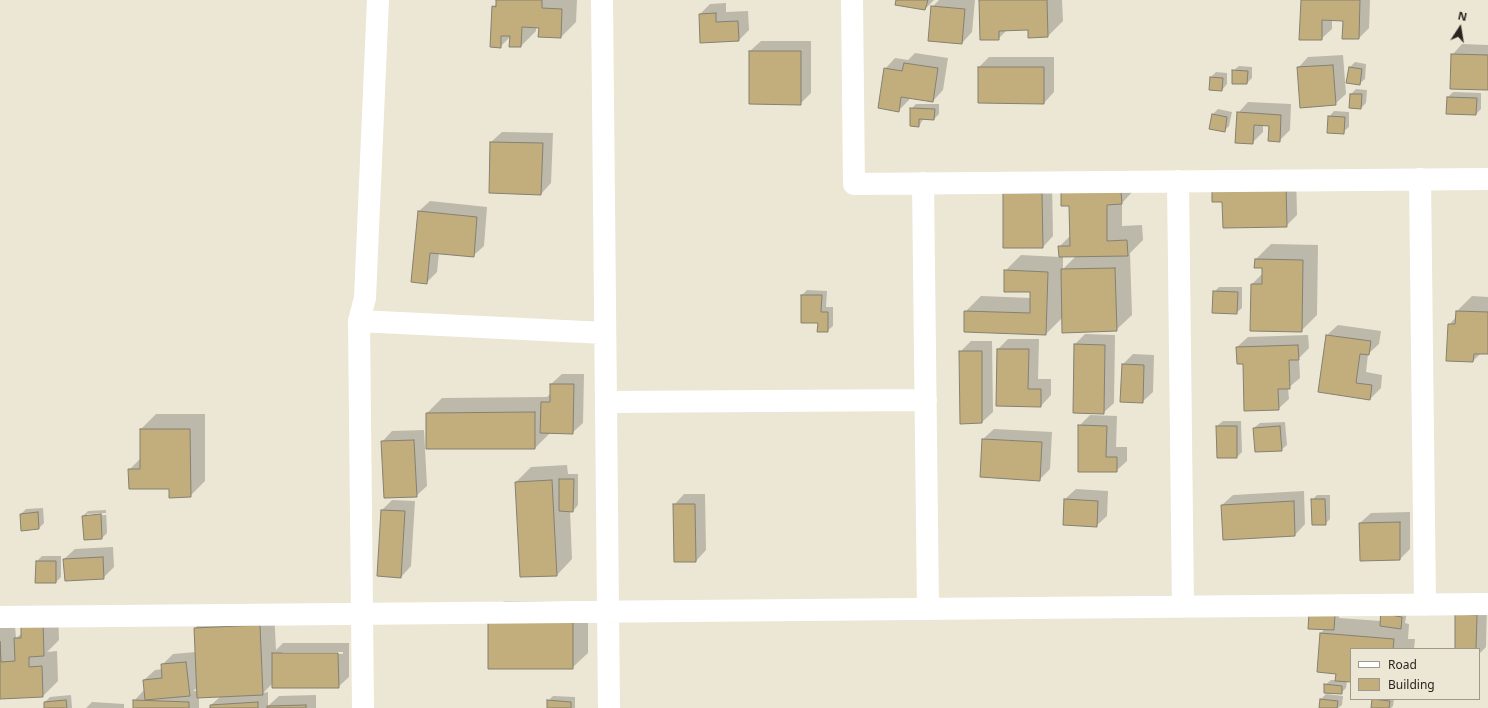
<!DOCTYPE html>
<style>
body{margin:0}
#map{position:relative;width:1488px;height:708px;overflow:hidden;background:#ece6d5;font-family:"Noto Sans",sans-serif}
canvas{display:block}
.legend{position:absolute;left:1350px;top:648px;width:130px;height:52px;box-sizing:border-box;background:#ece6d5;border:1px solid #9e998c;margin:0;padding:5px 7px;list-style:none;font-size:12px;color:#28251f}
.legend li{display:flex;align-items:center;gap:8px;height:20px}
.legend b{width:20px;border:1px solid #9e998c}
.north{position:absolute;left:1440px;top:8px;width:40px;height:40px;-webkit-text-stroke:3px #ece6d5;paint-order:stroke;rotate:12deg;font-size:11px;font-weight:700;line-height:16px;text-align:center;color:#28251f}
.north::after{content:'';display:block;margin:auto;width:14px;height:18px;background:#28251f;clip-path:polygon(50% 0,100% 100%,50% 72%,0 100%)}
</style>
<div id="map">
<canvas width="1488" height="708"></canvas>
<ul class="legend">
<li><b style="height:5px;background:#fff"></b>Road</li>
<li><b style="height:11px;background:#c1ae7c"></b>Building</li>
</ul>
<div class="north">N</div>
</div>
<script>
const g = document.querySelector('canvas').getContext('2d');
g.lineJoin = 'round';
function paint(path, color) {
  g.fillStyle = color;
  g.fill(path, 'evenodd');
}
function toPath(rows) {
  const path = new Path2D();
  for (const r of rows) {
    path.moveTo(r[0], r[1]);
    for (let i = 2; i < r.length; i += 2) path.lineTo(r[i], r[i + 1]);
  }
  return path;
}
function stroke(path, color, width, dash) {
  g.strokeStyle = color;
  g.lineWidth = width;
  g.lineCap = dash ? 'butt' : 'round';
  g.setLineDash(dash || []);
  g.stroke(path);
}
const shadow = toPath([
 [497,0,577,0,576,22,561,37,536,27,536,31,521,46,511,36,500,47,493,7,497,3],
 [897,0,934,0,925,9],
 [939,0,975,0,972,32,962,43,932,7],
 [980,0,1062,0,1063,21,1048,36,1029,29,1007,30,998,39],
 [1302,0,1370,0,1369,28,1359,38,1344,20,1332,20,1332,29,1321,39],
 [726,3,726,12,748,11,749,30,739,40,700,14,710,4],
 [761,41,811,41,811,93,800,104,750,51],
 [1462,44,1488,45,1488,89,1452,55],
 [915,53,948,58,943,90,933,101,909,97,909,100,898,111,885,69,895,58,908,60],
 [1343,55,1346,94,1335,104,1298,68,1308,57],
 [989,57,1054,57,1054,92,1044,103,979,67],
 [1355,62,1366,64,1365,79,1359,84,1348,82,1350,67],
 [1239,66,1252,67,1252,78,1247,83,1233,71],
 [1216,72,1227,73,1227,84,1222,90,1210,89,1211,77],
 [1356,89,1367,90,1366,103,1361,108,1351,94],
 [1453,92,1481,93,1481,109,1476,114,1448,97],
 [1248,102,1291,104,1290,130,1279,141,1270,125,1263,125,1263,132,1252,143,1238,113],
 [916,104,939,104,939,114,934,119,924,118,919,126,911,125,911,109],
 [1218,109,1232,112,1229,126,1224,131,1213,114],
 [1334,111,1349,112,1349,127,1343,132,1329,117],
 [502,132,553,133,551,183,541,194,491,142],
 [1296,173,1297,215,1286,226,1223,201],
 [1077,177,1136,188,1122,203,1122,226,1142,225,1143,240,1130,253,1132,315,1116,330,1063,317,1046,334,965,312,981,296,1031,298,1031,291,1005,271,1021,255,1060,257,1059,247,1071,235],
 [1063,256,1076,256,1063,269],
 [1052,183,1053,236,1043,247,1004,193],
 [430,201,487,207,484,246,473,256,439,253,437,272,427,282,419,211],
 [1271,244,1318,245,1317,315,1301,331,1252,284,1263,273,1263,267,1256,259],
 [1219,287,1242,287,1242,308,1236,313,1214,292],
 [807,290,827,291,826,307,833,307,833,326,827,331,819,322,802,295],
 [1472,296,1488,297,1488,353,1481,353,1473,361,1449,325,1456,317,1457,311],
 [1338,325,1381,331,1379,344,1368,354,1366,372,1382,375,1381,388,1370,399,1320,391,1327,335],
 [1085,334,1115,335,1114,403,1103,413,1075,344],
 [1308,335,1309,348,1299,358,1300,378,1288,388,1289,399,1278,409,1244,363,1237,347,1248,337],
 [1008,339,1039,339,1038,379,1051,379,1051,395,1041,406,998,349],
 [971,341,992,341,993,412,982,422,961,423,960,352],
 [1133,354,1154,355,1153,392,1142,402,1123,364],
 [562,374,584,374,583,423,572,433,550,433,535,448,427,413,442,398,547,397,551,393,551,384],
 [156,414,205,414,205,481,190,496,130,469,141,458,141,429],
 [1090,415,1117,416,1116,447,1127,447,1127,461,1116,471,1079,426],
 [1223,421,1241,421,1242,452,1237,457,1218,457,1217,426],
 [1285,422,1287,445,1281,450,1254,428,1260,423],
 [994,429,1052,432,1050,469,1039,480,983,439],
 [424,430,427,486,416,496,382,442,392,431],
 [567,465,568,474,578,474,578,505,573,511,570,510,572,559,557,575,516,482,531,467],
 [1076,489,1108,491,1107,516,1096,526,1065,499],
 [1304,491,1305,524,1295,535,1222,505,1233,495],
 [684,494,705,494,706,550,696,561,674,505],
 [1317,495,1330,495,1330,519,1325,524,1312,500],
 [392,500,415,501,411,566,401,577,382,510],
 [43,508,44,523,39,528,21,514,26,509],
 [106,510,107,533,102,538,83,516,88,511],
 [106,513,106,515,87,516,87,514],
 [1410,512,1410,549,1400,559,1360,523,1371,513],
 [113,547,114,567,103,578,64,559,75,549],
 [42,556,61,556,61,577,56,582,37,561],
 [504,601,588,601,588,653,572,668,489,617],
 [1487,604,1486,647,1479,654,1479,649,1456,649,1456,615],
 [58,606,59,640,47,652,57,651,58,681,43,696,0,698,0,609,15,626,16,638],
 [1382,607,1407,612,1405,623,1409,624,1408,639,1415,639,1414,649,1351,649,1351,681,1347,681,1346,688,1341,693,1325,685,1331,680,1336,680,1337,673,1318,671,1321,633,1340,610,1339,618,1381,621],
 [274,610,276,650,283,643,349,643,349,677,338,687,273,683,263,693,268,692,268,706,279,696,316,695,316,708,211,708,211,705,221,696,199,696,199,708,134,708,134,701,144,690,144,680,155,670,163,669,162,665,173,654,196,652,195,628,211,613],
 [282,652,343,652,343,654,282,654],
 [198,687,198,691,193,691],
 [1326,694,1343,696,1342,705,1338,708,1325,708,1321,699],
 [71,695,72,708,45,708,45,702,50,697],
 [553,696,575,697,575,708,548,708,548,701],
 [1374,699,1394,699,1393,706,1391,708,1372,708],
 [92,702,124,704,124,708,86,708]
]);
const building = toPath([
 [496,0,542,0,542,8,562,9,561,38,538,37,539,28,522,27,521,47,509,47,510,36,501,36,501,48,490,47,492,6,496,7,496,0],
 [896,0,928,0,925,10,895,5,896,0],
 [979,0,1047,0,1048,37,1028,38,1028,30,999,31,999,40,980,40,979,0],
 [1301,0,1360,0,1359,39,1342,39,1343,21,1322,20,1322,40,1299,40,1301,0],
 [931,6,965,9,962,44,928,41,931,6],
 [716,13,716,22,738,21,739,41,700,43,699,14,716,13],
 [749,51,801,51,801,105,749,104,749,51],
 [1451,54,1488,55,1488,90,1450,89,1451,54],
 [904,63,938,68,933,102,901,97,899,112,878,108,884,68,902,71,904,63],
 [1333,65,1336,105,1300,108,1297,67,1333,65],
 [978,67,1044,67,1044,104,978,103,978,67],
 [1349,67,1362,69,1360,85,1346,83,1349,67],
 [1232,70,1248,71,1247,84,1232,84,1232,70],
 [1210,77,1223,78,1222,91,1209,90,1210,77],
 [1350,94,1362,94,1361,109,1349,108,1350,94],
 [1447,97,1477,98,1476,115,1446,114,1447,97],
 [910,108,935,109,934,120,919,119,919,127,910,126,910,108],
 [1237,112,1281,115,1280,142,1268,141,1269,126,1254,125,1253,144,1235,143,1237,112],
 [1212,114,1227,117,1225,132,1209,129,1212,114],
 [1328,116,1345,117,1344,134,1327,133,1328,116],
 [490,142,543,143,541,195,489,193,490,142],
 [1286,184,1287,227,1223,228,1222,202,1212,202,1212,185,1286,184],
 [1121,191,1122,204,1107,205,1107,241,1127,240,1128,256,1059,257,1058,246,1070,246,1069,206,1061,206,1061,192,1121,191],
 [1003,193,1042,193,1043,248,1003,248,1003,193],
 [418,211,477,217,474,257,430,253,427,284,411,282,418,211],
 [1255,259,1303,260,1302,332,1250,331,1251,284,1262,284,1262,268,1254,268,1255,259],
 [1115,268,1117,331,1062,333,1061,269,1115,268],
 [1004,270,1048,272,1046,335,964,332,964,311,1030,313,1030,292,1004,292,1004,270],
 [1213,291,1238,292,1237,314,1212,313,1213,291],
 [801,295,822,295,821,312,828,312,828,332,817,332,818,323,801,323,801,295],
 [1456,311,1488,312,1488,354,1474,354,1473,362,1446,361,1448,324,1455,324,1456,311],
 [1326,335,1371,341,1369,355,1360,354,1356,383,1372,385,1370,400,1318,392,1326,335],
 [1074,344,1105,345,1104,414,1073,413,1074,344],
 [1298,345,1299,360,1289,360,1290,389,1278,389,1279,410,1244,411,1243,364,1237,364,1236,347,1298,345],
 [997,349,1029,349,1028,389,1041,389,1041,407,996,406,997,349],
 [959,351,982,351,982,423,960,424,959,351],
 [1122,364,1144,365,1143,403,1120,402,1122,364],
 [550,384,574,384,573,434,540,433,541,402,550,402,550,384],
 [535,412,535,449,426,449,426,413,535,412],
 [1078,425,1107,426,1106,457,1117,457,1117,472,1078,472,1078,425],
 [1216,426,1237,426,1237,458,1217,458,1216,426],
 [1280,426,1282,451,1255,452,1253,428,1280,426],
 [140,429,190,429,191,497,169,498,169,489,129,489,128,469,140,469,140,429],
 [982,439,1042,442,1040,481,980,477,982,439],
 [414,440,417,497,384,498,381,441,414,440],
 [559,479,574,479,573,512,559,511,559,479],
 [552,480,557,576,520,577,515,482,552,480],
 [1064,499,1098,501,1097,527,1063,525,1064,499],
 [1311,499,1325,499,1326,525,1312,525,1311,499],
 [1294,501,1295,536,1223,540,1221,505,1294,501],
 [673,504,695,504,696,562,674,562,673,504],
 [381,510,405,511,401,578,377,576,381,510],
 [38,512,39,529,21,531,20,514,38,512],
 [101,514,102,539,84,540,82,516,101,514],
 [1400,522,1400,560,1360,561,1359,523,1400,522],
 [103,557,104,579,65,581,63,559,103,557],
 [36,561,56,561,56,583,35,583,36,561],
 [1381,606,1396,607,1395,616,1402,617,1401,629,1380,626,1381,606],
 [1309,613,1335,615,1334,630,1308,629,1309,613],
 [1455,614,1477,615,1476,649,1455,649,1455,614],
 [488,616,573,616,573,669,488,669,488,616],
 [43,620,44,656,29,657,29,667,42,666,43,697,0,699,0,641,1,662,15,661,14,638,21,638,21,621,43,620],
 [260,625,263,695,197,698,194,628,260,625],
 [1320,633,1394,639,1393,649,1351,649,1351,682,1335,681,1336,674,1317,672,1320,633],
 [272,653,338,653,339,688,272,688,272,653],
 [186,662,190,696,145,700,143,680,162,678,161,664,186,662],
 [1324,684,1342,686,1342,694,1324,693,1324,684],
 [1320,699,1338,701,1337,708,1319,708,1320,699],
 [1372,699,1390,701,1389,708,1371,708,1372,699],
 [66,700,67,708,44,708,44,702,66,700],
 [133,700,189,702,189,708,133,708,133,700],
 [547,700,571,702,571,708,547,708,547,700],
 [258,702,258,708,210,708,210,705,258,702],
 [306,705,306,708,267,708,267,706,306,705]
]);
const minor = toPath([
 [602,0,609,708],
 [852,0,854,184,1488,179],
 [1420,179,1425,605],
 [1178,181,1183,607],
 [923,183,928,609],
 [359,321,605,333],
 [606,402,926,400],
 [0,617,1488,604],
 [363,708,359,321,365,298,378,0]
]);
paint(shadow, '#0003');
paint(building, '#c1ae7c');
stroke(building, '#858071', 1);
stroke(minor, '#fff', 22);
</script>
